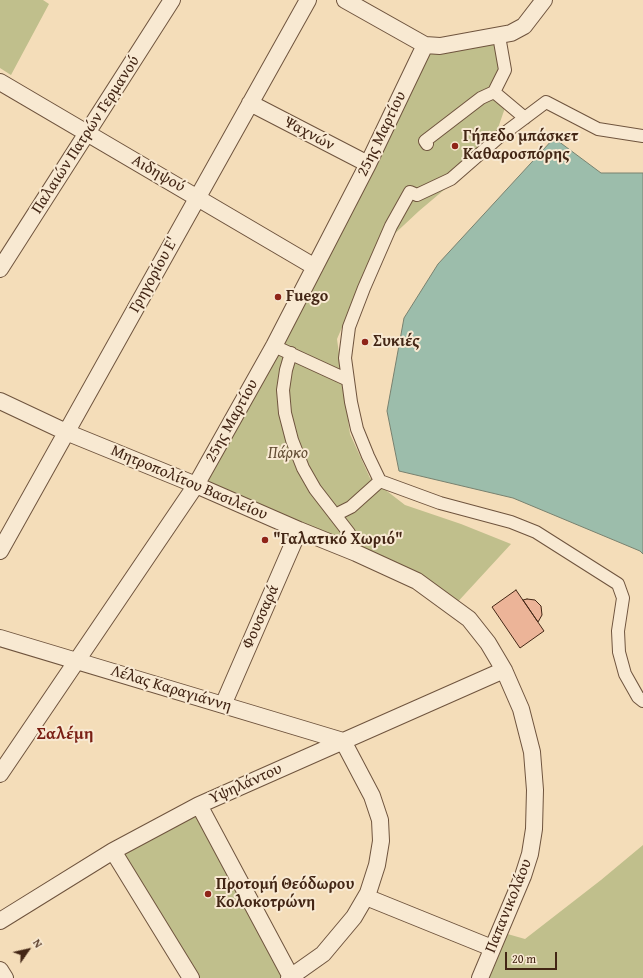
<!DOCTYPE html>
<meta charset="utf-8">
<style>
body{margin:0}
#map{position:relative;width:643px;height:978px;overflow:hidden;background:#f4ddb9;font-family:"Gentium Book Plus",serif}
canvas{display:block}
.north{position:absolute;left:8px;top:930px;width:40px;height:40px;-webkit-text-stroke:3px #f8e9d2;paint-order:stroke;rotate:56deg;font-size:11px;font-weight:700;line-height:16px;text-align:center;color:#432615}
.north::after{content:'';display:block;margin:auto;width:14px;height:18px;background:#432615;clip-path:polygon(50% 0,100% 100%,50% 72%,0 100%)}
.scale{position:absolute;left:505px;top:952px;width:52px;height:18px;box-sizing:border-box;border:2px solid #432615;border-top:0;padding-left:5px;font-size:12px;line-height:14px;white-space:nowrap;color:#432615;-webkit-text-stroke:3px #f8e9d2;paint-order:stroke}
</style>
<div id="map">
<canvas width="643" height="978"></canvas>
<div class="north">N</div>
<div class="scale">20 m</div>
</div>
<script>
const g = document.querySelector('canvas').getContext('2d');
g.lineJoin = 'round';
function paint(path, color) {
  g.fillStyle = color;
  g.fill(path, 'evenodd');
}
function toPath(rows) {
  const path = new Path2D();
  for (const r of rows) {
    path.moveTo(r[0], r[1]);
    for (let i = 2; i < r.length; i += 2) path.lineTo(r[i], r[i + 1]);
  }
  return path;
}
function stroke(path, color, width, dash) {
  g.strokeStyle = color;
  g.lineWidth = width;
  g.lineCap = dash ? 'butt' : 'round';
  g.setLineDash(dash || []);
  g.stroke(path);
}
function write(font, color, halo, rows, align = 'center') {
  g.font = font + ' "Gentium Book Plus",serif';
  g.lineWidth = 4;
  g.setLineDash([]);
  g.textBaseline = 'middle';
  g.strokeStyle = halo;
  g.fillStyle = color;
  for (const [text, x, y, turn = 0] of rows) {
    g.save();
    g.translate(x, y);
    g.rotate((+turn || 0) * Math.PI / 180);
    g.textAlign = isNaN(turn) ? turn : align;
    if (halo) g.strokeText(text, 0, 0);
    g.fillText(text, 0, 0);
    g.restore();
  }
}
const green = toPath([
 [0,0,43,0,49,4,11,75,0,68],
 [499,36,505,70,494,92,506,105,490,151,419,211,374,253,337,339,350,434,370,478,405,505,461,524,511,544,453,607,417,581,196,485,425,45],
 [199,805,289,978,191,978,113,851],
 [643,845,643,978,485,978,504,933,525,939,601,880]
]);
const water = toPath([
 [554,138,601,173,643,173,643,554,640,551,513,498,399,471,387,411,404,318,438,264,554,138]
]);
const building = toPath([
 [516,590,544,631,520,648,492,607,516,590],
 [527,599,535,600,541,606,542,615,538,622,523,600,527,599]
]);
const pedestrian = toPath([
 [494,92,525,118],
 [643,136,598,129,546,102,498,138,451,179,417,195,410,192,391,226,364,288,349,327,345,358,351,402,357,429,368,456,380,481,440,503,511,522,536,532,618,584,623,598,618,631,619,652,625,674,638,697,643,701],
 [427,144,425,141,481,98,494,92,505,70,499,36],
 [274,346,348,380],
 [291,353,286,370,283,390,285,413,292,440,303,468,315,489,349,533,356,553],
 [335,515,351,507,380,481]
]);
const minor = toPath([
 [345,0,425,45,440,46,511,33,524,26,544,0],
 [0,82,315,267],
 [250,103,368,164],
 [0,269,172,0],
 [0,401,66,432,196,485,299,530,356,553,417,581,469,619,488,643,504,670,521,709,532,752,535,790,534,829,530,854,523,876,480,978],
 [0,551,308,0],
 [0,638,343,741,372,796,380,820,381,841,377,865,368,893,354,917,323,954,289,978],
 [223,705,299,530],
 [0,774,196,485,274,346,368,164,425,45],
 [199,805,291,977],
 [113,851,191,978],
 [366,897,492,948],
 [0,921,113,851,199,805,504,670],
 [0,970,5,978]
]);
const markers = [
 [455,146,4,"#8f2418"],
 [278,297,4,"#8f2418"],
 [365,342,4,"#8f2418"],
 [265,540,4,"#8f2418"],
 [208,894,4,"#8f2418"]
];
const streetNames = [
 ["Ψαχνών",309,134,28],
 ["25ης Μαρτίου",382,134,-64],
 ["Παλαιών Πατρών Γερμανού",86,135,-57],
 ["Αιδηψού",158,174,30],
 ["Γρηγορίου Ε'",154,275,-61],
 ["25ης Μαρτίου",232,421,-61],
 ["Μητροπολίτου Βασιλείου",189,483,23],
 ["Φουσσαρά",261,617,-66],
 ["Λέλας Καραγιάννη",171,689,17],
 ["Υψηλάντου",246,784,-24],
 ["Παπανικολάου",509,906,-68]
];
const poiNames = [
 ["Γήπεδο μπάσκετ",463,137],
 ["Καθαροσπόρης",463,155],
 ["Fuego",286,297],
 ["Συκιές",373,342],
 ["\"Γαλατικό Χωριό\"",273,540],
 ["Προτομή Θεόδωρου",216,885],
 ["Κολοκοτρώνη",216,903]
];
const parkNames = [
 ["Πάρκο",288,454]
];
const neighbourhoodNames = [
 ["Σαλέμη",65,735]
];
paint(green, '#c0bf8c');
paint(water, '#9cbdab');
stroke(water, '#78816f', 1);
paint(building, '#ecb498');
stroke(building, '#432615', 1);
stroke(pedestrian, '#6f543e', 14);
stroke(minor, '#6f543e', 18);
stroke(pedestrian, '#f8e9d2', 12);
stroke(minor, '#f8e9d2', 16);
for (const [x, y, r, color] of markers) {
  const dot = new Path2D();
  dot.arc(x, y, r, 0, 2 * Math.PI);
  g.fillStyle = color;
  g.fill(dot);
  stroke(dot, '#f8e9d2', 1.5);
}
write('16px', '#432615', '#f8e9d2', streetNames);
write('bold 16px', '#432615', '#f8e9d2', poiNames, 'left');
write('italic 16px', '#624c33', '#f8e9d2', parkNames);
write('bold 17px', '#7a1f14', '#f8e9d2', neighbourhoodNames);
</script>
